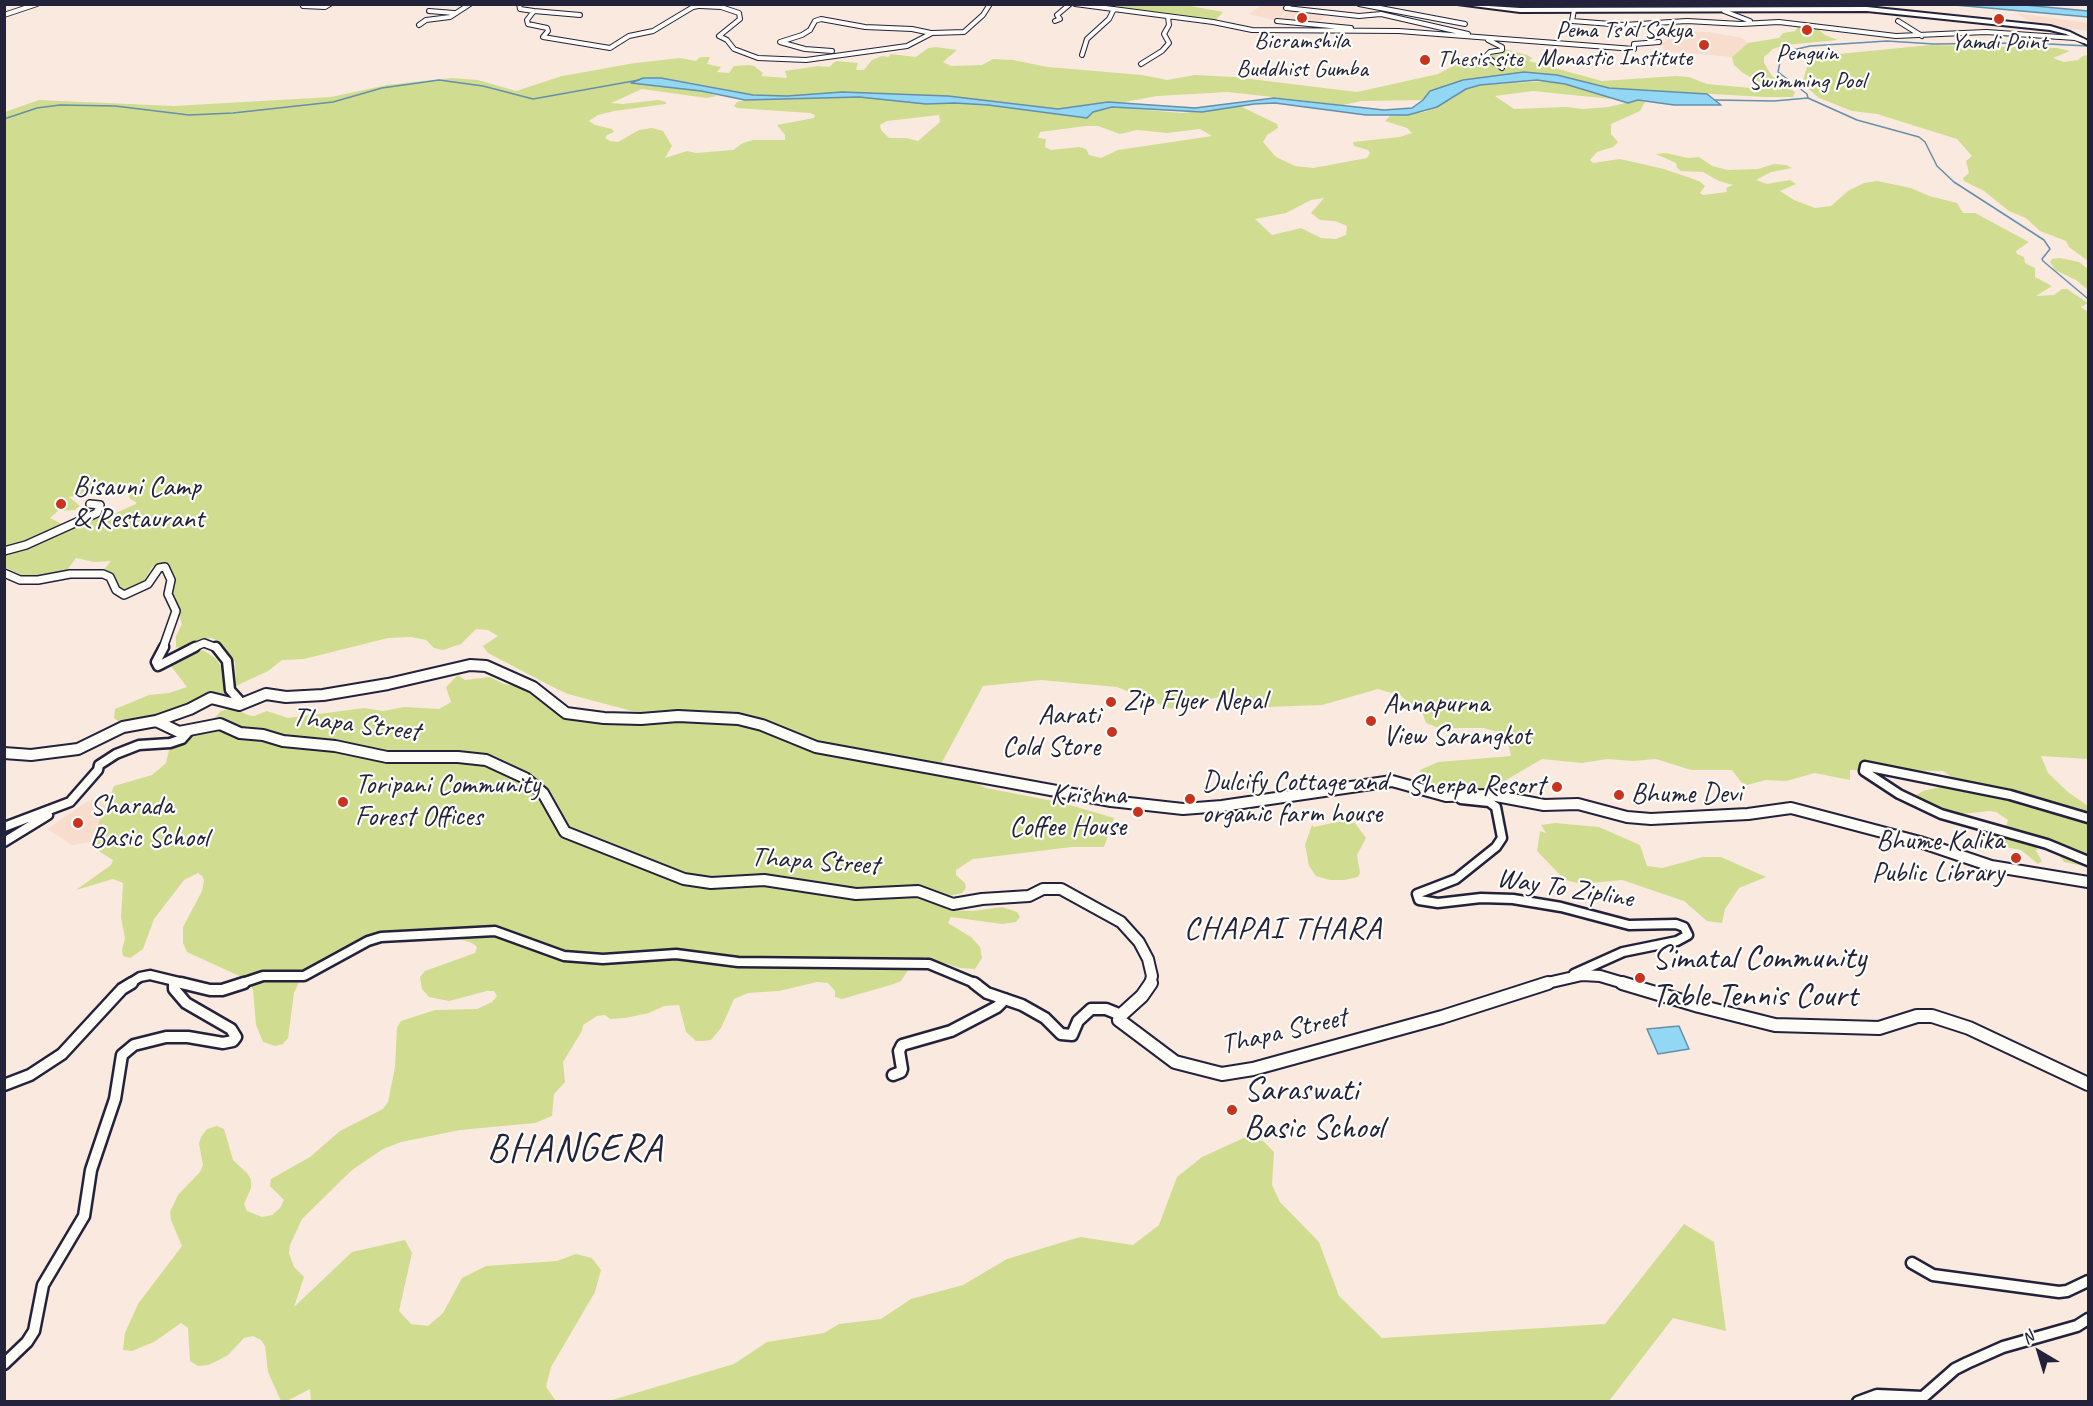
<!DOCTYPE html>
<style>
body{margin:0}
#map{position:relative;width:2093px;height:1406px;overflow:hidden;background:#fae9df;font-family:Caveat,sans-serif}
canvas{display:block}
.frame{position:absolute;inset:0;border:6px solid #22223b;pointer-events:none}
.north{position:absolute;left:2009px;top:1322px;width:60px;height:60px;-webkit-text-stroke:4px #fdfcf7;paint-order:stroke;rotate:322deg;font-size:16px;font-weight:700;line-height:24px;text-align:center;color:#22223b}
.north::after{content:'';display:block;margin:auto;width:21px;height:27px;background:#22223b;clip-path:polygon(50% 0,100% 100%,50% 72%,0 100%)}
</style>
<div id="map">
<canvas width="2093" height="1406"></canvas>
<div class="frame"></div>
<div class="north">N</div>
</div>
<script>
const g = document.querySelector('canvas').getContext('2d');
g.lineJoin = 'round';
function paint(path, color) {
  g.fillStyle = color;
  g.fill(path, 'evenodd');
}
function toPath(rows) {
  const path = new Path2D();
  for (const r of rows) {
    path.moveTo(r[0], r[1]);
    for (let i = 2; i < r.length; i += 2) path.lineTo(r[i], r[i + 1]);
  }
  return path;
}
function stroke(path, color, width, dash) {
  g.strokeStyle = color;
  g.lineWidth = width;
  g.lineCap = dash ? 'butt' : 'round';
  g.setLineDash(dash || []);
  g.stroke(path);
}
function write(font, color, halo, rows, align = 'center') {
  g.font = font + ' Caveat,sans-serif';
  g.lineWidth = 4.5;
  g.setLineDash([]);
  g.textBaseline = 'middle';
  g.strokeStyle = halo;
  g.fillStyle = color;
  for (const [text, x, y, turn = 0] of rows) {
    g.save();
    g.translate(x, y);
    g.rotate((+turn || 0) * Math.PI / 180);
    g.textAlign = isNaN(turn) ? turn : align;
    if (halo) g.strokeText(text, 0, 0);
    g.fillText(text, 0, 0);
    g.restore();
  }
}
const built = toPath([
 [1262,5,1289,5,1283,9,1287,10,1277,21,1249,14],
 [1290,10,1327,13,1318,24,1279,21],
 [2016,13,2088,23,2088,31,2035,24],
 [1665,31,1709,32,1742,38,1748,43,1732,57,1666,51,1661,43,1667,40],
 [113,792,91,842,72,845,47,829,88,801]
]);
const green = toPath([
 [1157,4,1180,4,1223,12,1215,21,1117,8,1119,5],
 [1800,24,1815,26,1825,35,1838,40,1785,45,1773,49,1764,57,1764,63,1772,76,1795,92,1793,97,1765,97,1608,88,1557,75,1524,72,1463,80,1430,91,1423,100,1361,101,1343,105,1228,92,1157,96,1125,102,1107,102,1058,109,948,96,842,92,787,96,753,95,693,83,643,78,633,83,701,91,717,96,707,98,642,89,611,103,623,104,658,100,666,102,666,104,614,111,598,115,589,121,595,125,612,129,614,132,607,135,605,138,610,141,618,142,639,130,652,128,663,131,672,146,665,158,687,151,696,153,733,150,743,143,753,140,785,140,785,135,777,125,814,118,815,115,810,113,737,108,734,106,737,102,745,100,859,97,926,104,955,103,988,105,1086,118,1092,112,1112,107,1182,113,1240,106,1277,124,1278,128,1267,135,1263,142,1276,157,1295,166,1313,168,1367,158,1370,153,1368,150,1354,146,1353,142,1400,137,1412,133,1407,128,1385,121,1390,116,1425,112,1452,99,1466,89,1480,85,1548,81,1586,89,1611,99,1533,91,1495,96,1514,109,1566,107,1583,109,1608,107,1638,100,1645,102,1640,111,1611,124,1611,134,1618,142,1613,147,1597,152,1590,160,1593,163,1620,159,1664,169,1699,181,1705,186,1700,193,1703,195,1727,192,1726,188,1733,185,1719,181,1703,172,1681,171,1677,168,1676,163,1656,154,1666,153,1688,158,1699,157,1712,166,1728,170,1758,169,1774,164,1786,165,1792,168,1771,172,1756,180,1767,184,1790,180,1796,184,1780,191,1794,200,1815,208,1831,206,1848,191,1864,183,1877,181,1911,188,1929,196,1957,203,1963,213,1975,213,2029,242,2016,251,2017,254,2024,257,2025,263,2035,268,2035,277,2052,286,2036,296,2054,295,2062,289,2067,289,2088,303,2081,307,2088,312,2088,759,2041,756,2048,773,2068,792,2088,806,2088,867,2064,862,2056,851,2043,844,2038,846,2036,851,2042,861,2038,864,2021,850,2005,847,1997,848,1994,851,1979,847,1975,841,1976,837,1987,832,2005,829,2008,820,1996,812,1989,811,1952,815,1918,800,1915,796,1923,791,1953,784,1954,779,1943,771,1850,770,1850,780,1815,773,1786,781,1766,780,1747,785,1741,782,1732,770,1691,770,1656,759,1633,761,1607,759,1582,763,1542,759,1501,783,1476,791,1444,792,1422,783,1420,770,1438,762,1511,756,1506,734,1483,728,1439,728,1426,723,1422,712,1401,696,1378,689,1322,705,1267,707,1245,702,1230,694,1171,709,1117,687,1041,680,983,686,940,766,986,788,1063,803,1114,818,1104,847,1072,847,973,859,956,870,956,875,965,883,966,888,962,893,949,896,935,892,928,898,948,910,973,911,1002,907,1017,912,1020,917,1016,922,1002,924,951,917,948,923,971,937,980,947,982,958,975,969,960,968,925,957,912,964,901,981,894,984,842,999,835,997,835,991,828,983,817,982,779,991,748,993,734,999,721,1028,711,1040,703,1041,696,1041,686,1032,679,1005,664,1006,649,1013,625,1018,610,1019,605,1015,597,1016,583,1025,582,1031,563,1062,565,1082,554,1094,552,1116,535,1123,460,1130,401,1142,383,1149,352,1170,302,1219,290,1245,289,1253,294,1267,304,1277,294,1307,352,1252,405,1240,412,1253,399,1311,411,1324,428,1326,443,1313,462,1278,486,1266,557,1261,576,1254,592,1258,601,1270,595,1292,551,1367,546,1387,556,1401,311,1402,310,1389,287,1401,281,1401,268,1372,265,1346,261,1340,253,1336,244,1338,228,1355,217,1361,208,1365,198,1366,190,1361,188,1328,181,1323,154,1342,132,1351,123,1350,125,1333,138,1304,182,1246,171,1220,170,1212,178,1195,200,1172,203,1165,199,1144,201,1137,207,1129,217,1126,224,1129,233,1160,247,1173,251,1180,251,1188,244,1204,247,1211,262,1217,272,1215,280,1208,284,1200,270,1186,271,1179,310,1157,340,1131,383,1109,388,1102,395,1067,397,1028,401,1021,435,1010,477,1009,492,1002,497,996,494,991,487,991,449,1001,429,997,422,989,420,977,425,971,475,953,477,947,472,943,454,937,432,939,420,935,380,933,350,944,309,968,303,973,294,993,288,1038,283,1044,275,1046,263,1042,256,1025,253,990,248,980,187,952,183,943,183,927,202,891,204,880,202,876,198,873,184,880,154,919,143,949,130,958,123,956,122,950,125,938,121,918,123,883,113,879,76,890,111,865,113,860,100,852,91,842,114,786,152,775,166,763,169,750,201,732,221,711,228,709,235,709,248,715,254,716,267,711,288,718,364,708,383,711,404,707,439,709,451,702,446,687,458,675,465,680,490,677,504,684,527,688,584,720,657,714,632,711,568,694,553,687,488,653,483,646,498,636,488,630,476,629,461,644,443,650,434,648,426,640,411,637,388,638,304,659,282,660,268,671,236,686,235,662,219,641,211,638,199,640,181,648,176,647,176,636,182,624,171,591,172,572,166,564,152,567,142,584,128,591,119,586,112,575,102,572,111,561,94,562,76,558,64,574,52,575,25,577,5,567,5,553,98,515,116,513,136,504,136,502,130,499,128,491,109,489,69,497,80,506,75,510,58,511,50,518,62,524,58,529,5,549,5,112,39,100,174,106,331,97,387,85,452,78,478,80,516,91,562,76,635,63,680,58,696,61,700,57,710,57,707,64,721,67,717,72,729,73,734,66,749,65,754,66,763,73,761,76,787,78,785,71,818,66,829,67,836,61,858,63,856,70,864,70,872,60,882,56,888,57,891,54,916,57,928,48,936,47,957,50,943,62,951,66,982,65,993,59,1013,60,1048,67,1142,75,1167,80,1195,75,1234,77,1357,92,1438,74,1471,57,1499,54,1505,49,1527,55,1532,58,1529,61,1602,81,1676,76,1689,77,1707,84,1762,89,1765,85,1743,73,1734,65,1732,57,1748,43,1779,38,1783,33,1795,31],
 [939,115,940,122,918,141,906,138,889,138,881,130,880,125,887,121],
 [1086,126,1098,126,1120,134,1137,130,1167,133,1200,129,1212,136,1118,150,1101,158,1089,155,1086,149,1079,147,1051,150,1045,147,1046,139,1038,138,1040,132],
 [1324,198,1311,213,1320,220,1335,221,1347,226,1346,235,1336,239,1321,238,1301,228,1272,235,1255,219,1286,213,1311,200],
 [1930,45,2057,48,2070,51,2053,58,2064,62,2078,60,2083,56,2088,55,2088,261,2069,247,2066,241,2040,231,2026,218,2009,211,1984,191,1964,181,1963,178,1969,173,1966,161,1972,156,1957,139,1877,114,1852,111,1819,98,1802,83,1809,61,1819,56],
 [2060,258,2079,262,2088,269,2088,290,2076,280,2055,270,2050,262,2052,259],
 [203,650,215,658,225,671,227,693,125,726,114,718,115,709,149,695,169,693,187,687,170,665],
 [1342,821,1355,823,1366,838,1357,855,1360,873,1358,877,1344,880,1330,880,1316,876,1309,866,1305,845,1312,825,1314,827],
 [1555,823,1599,827,1640,845,1647,866,1662,868,1703,857,1721,857,1766,877,1739,888,1725,909,1722,923,1707,921,1684,901,1622,880,1581,884,1565,880,1537,851,1540,831,1546,833,1541,825],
 [1246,1137,1263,1141,1274,1152,1272,1185,1280,1202,1319,1242,1339,1296,1382,1338,1605,1324,1684,1224,1714,1242,1726,1331,1673,1318,1609,1401,582,1401,612,1400,734,1364,767,1342,824,1333,839,1324,881,1319,911,1299,963,1285,1007,1259,1080,1237,1133,1245,1159,1225,1177,1177,1202,1157]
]);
const water = toPath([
 [1955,5,2024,5,2088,11,2088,17,1955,5],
 [1524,72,1557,75,1609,88,1707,94,1721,105,1674,105,1638,100,1628,103,1565,84,1537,80,1480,85,1466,89,1437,107,1408,115,1366,115,1275,103,1254,104,1202,112,1112,107,1093,112,1087,118,988,105,955,103,926,104,859,97,745,100,701,91,631,83,643,78,661,78,753,95,787,96,842,92,948,96,1058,109,1108,102,1195,108,1274,98,1384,110,1412,108,1423,100,1430,91,1463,80,1524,72],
 [1679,1026,1689,1049,1658,1054,1647,1029,1679,1026]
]);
const stream = toPath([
 [1808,98,1857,120,1919,137,1925,142,1937,166,1954,182,2044,240,2050,249,2042,259,2043,261,2087,298],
 [1715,100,1774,101,1808,98,1807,94,1778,72,1781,57,1789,51,1810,46,1887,41,1934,44,2029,43,2088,46],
 [4,119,37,108,60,105,115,106,189,115,233,113,333,102,382,88,439,80,483,86,533,99,639,80]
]);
const minorFar3 = toPath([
 [519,4,520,9,534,11,527,20,528,24,547,28,548,31,543,37,610,48,629,36,653,31,693,7,704,5],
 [1075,4,1213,22,1252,30,1399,31,1634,49,1634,44,1659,42],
 [1290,4,1286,8,1359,16,1381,14,1468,34],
 [1359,4,1465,24],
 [303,6,325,7,330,4],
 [700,6,721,7,739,13,740,19,719,36,727,40,734,49,758,58,806,60,907,46,932,33,964,32,983,15,990,4],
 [1574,10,1572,21,1624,25,1687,21,1741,24,1779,22,1896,36,1986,32,2075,38,2084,41],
 [429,11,454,13],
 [534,11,580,15],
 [1724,11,1750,21],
 [4,15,37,4],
 [1055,21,1060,19,1057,15,1070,4],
 [1277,21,1351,28],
 [1898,21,1922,36],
 [419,25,426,20,450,17,470,4],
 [1488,40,1502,47,1502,50,1490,52,1486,56,1502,68],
 [832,51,805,49,780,42,802,35,810,30,815,21,821,19,865,27,912,29,931,33],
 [1082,55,1087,39,1109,19,1114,9],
 [1141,64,1162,51,1169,43,1164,34,1169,25,1168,17]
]);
const minorFar2 = toPath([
 [4,551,26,545,97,513,100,505,90,504],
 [4,573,20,580,38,580,70,574,103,574,110,577,116,590,124,595,148,584,159,568,165,567,171,580,168,594,176,611,163,648],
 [192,648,204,643,217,648]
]);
const minorFar1 = toPath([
 [164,647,156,662,158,666,195,647],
 [216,647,227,661,230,690,239,700,239,705],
 [1461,799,1489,802,1496,807,1502,838,1496,847,1456,879,1417,894,1419,900,1438,903,1481,898,1513,899,1561,907,1629,925,1676,924,1684,927,1688,935,1677,941,1623,952,1574,974],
 [2088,818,2010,795,1865,766,1864,771,1899,794,1941,814,2047,844,2088,861],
 [4,827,70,802,98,770,99,765,116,754,139,745,170,743,182,739,189,731],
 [4,842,48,815],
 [174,981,174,984],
 [129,984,140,977,150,975,187,984],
 [239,984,263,976,304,976,368,941,381,937,495,931,564,956,603,959,676,954,738,962,929,964,977,984]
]);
const minor = toPath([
 [181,983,210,990,222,990,244,983],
 [974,983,987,993,1022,1005,1045,1018,1061,1034,1072,1035,1078,1021,1091,1009,1106,1009,1121,1015],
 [893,1075,901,1072,902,1069,899,1051,902,1045,951,1031,997,1007,1005,999],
 [4,1085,30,1075,62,1054,122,989,132,983],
 [1912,1263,1933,1275,2059,1292,2067,1291,2088,1281],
 [4,1364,27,1342,34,1331,43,1285,84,1216,91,1170,115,1099,122,1055,134,1045,166,1037,188,1037,223,1043,233,1041,236,1037,231,1029,186,1003,174,989,174,983],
 [1858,1402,1877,1395,1923,1397,1955,1369,1967,1363,2003,1347,2077,1326,2088,1319]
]);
const tertiaryFar1 = toPath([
 [156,721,179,732,220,724,240,733,263,735,283,741,335,746,387,757,458,757,486,760,525,778,543,793,565,832,684,879,711,883,764,880,856,894,918,891,953,904,982,899,1029,896,1043,889,1061,889,1121,922,1139,942,1148,959,1152,976,1150,984],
 [4,753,31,755,78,749,123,727,156,721,190,709,211,698,239,705,266,694,286,697,323,695,388,684,470,665,486,666,533,687,566,713,604,718,641,719,678,716,738,719,762,725,816,747,1111,801,1183,809,1222,806,1392,781,1446,796,1491,795,1544,805,1578,804,1627,817,1651,819,1748,814,1791,808,1920,842,1991,866,2088,882],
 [1543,984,1582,975,1600,976,1627,984]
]);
const tertiary = toPath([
 [1151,983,1142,996,1121,1015,1119,1020,1175,1062,1222,1074,1253,1069,1442,1017,1548,983],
 [1622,983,1699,1006,1775,1025,1879,1028,1917,1016,1932,1016,1969,1028,2088,1084]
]);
const trunk = toPath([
 [1457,4,1520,8,1867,7,2050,26,2070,32,2088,41,2088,45,2066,34,2050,30,1867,11,1520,12,1457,4]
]);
const markers = [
 [1302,18,6,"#c8321e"],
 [1999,19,6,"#c8321e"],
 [1807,30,6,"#c8321e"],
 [1704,45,6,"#c8321e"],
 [1425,60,6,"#c8321e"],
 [61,504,6,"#c8321e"],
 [1111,702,6,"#c8321e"],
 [1371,721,6,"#c8321e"],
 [1112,732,6,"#c8321e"],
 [1557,787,6,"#c8321e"],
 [1619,795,6,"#c8321e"],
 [1190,799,6,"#c8321e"],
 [343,802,6,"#c8321e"],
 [1138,812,6,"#c8321e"],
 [78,823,6,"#c8321e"],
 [2016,858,6,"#c8321e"],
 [1640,978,6,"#c8321e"],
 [1232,1110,6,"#c8321e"]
];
const farPoinames = [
 ["Pema Ts'al Sakya",1692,31,"right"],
 ["Monastic Institute",1692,59,"right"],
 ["Bicramshila",1302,42],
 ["Buddhist Gumba",1302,70],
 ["Yamdi Point",1999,43],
 ["Penguin",1807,54],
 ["Swimming Pool",1807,82],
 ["Thesis site",1437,60,"left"]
];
const poiNames = [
 ["Bisauni Camp",73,488],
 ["& Restaurant",73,520],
 ["Zip Flyer Nepal",1123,702],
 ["Annapurna",1383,705],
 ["View Sarangkot",1383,737],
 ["Aarati",1100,716,"right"],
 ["Cold Store",1100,748,"right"],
 ["Dulcify Cottage and",1202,783],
 ["organic farm house",1202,815],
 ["Toripani Community",355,786],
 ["Forest Offices",355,818],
 ["Sherpa Resort",1545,787,"right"],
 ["Bhume Devi",1631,795],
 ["Krishna",1126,796,"right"],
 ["Coffee House",1126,828,"right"],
 ["Sharada",90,807],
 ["Basic School",90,839],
 ["Bhume Kalika",2004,842,"right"],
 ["Public Library",2004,874,"right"]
];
const streetNames = [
 ["Thapa Street",356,725,7],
 ["Thapa Street",815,862,4],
 ["Way To Zipline",1565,889,9],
 ["Thapa Street",1284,1032,-13]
];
const quarterNames = [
 ["CHAPAI THARA",1283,930]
];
const nearPoinames = [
 ["Simatal Community",1652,959],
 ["Table Tennis Court",1652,997],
 ["Saraswati",1244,1091],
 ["Basic School",1244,1129]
];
const nearQuarternames = [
 ["BHANGERA",575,1150]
];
paint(built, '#f8dcce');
paint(green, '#d0dd90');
paint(water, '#92d7f4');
stroke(water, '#658faa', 1.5);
stroke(stream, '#658faa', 1.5);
stroke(minorFar3, '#22223b', 6);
stroke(minorFar2, '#22223b', 10);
stroke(minorFar1, '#22223b', 13);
stroke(minor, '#22223b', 15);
stroke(tertiaryFar1, '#22223b', 14);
stroke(tertiary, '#22223b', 16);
stroke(trunk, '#22223b', 4);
stroke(minorFar3, '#fdfcf7', 4);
stroke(minorFar2, '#fdfcf7', 7);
stroke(minorFar1, '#fdfcf7', 8);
stroke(minor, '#fdfcf7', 10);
stroke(tertiaryFar1, '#fdfcf7', 10);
stroke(tertiary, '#fdfcf7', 12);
paint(trunk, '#fdfcf7');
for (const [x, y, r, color] of markers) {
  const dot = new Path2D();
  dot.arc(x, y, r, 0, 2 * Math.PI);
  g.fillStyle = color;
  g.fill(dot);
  stroke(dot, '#fdfcf7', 2);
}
write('24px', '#22223b', '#fdfcf7', farPoinames);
write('28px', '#22223b', '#fdfcf7', poiNames, 'left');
write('28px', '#22223b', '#fdfcf7', streetNames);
g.letterSpacing = '1.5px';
write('32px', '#22223b', '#fdfcf7', quarterNames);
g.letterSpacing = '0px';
write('33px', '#22223b', '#fdfcf7', nearPoinames, 'left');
g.letterSpacing = '1.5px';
write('39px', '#22223b', '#fdfcf7', nearQuarternames);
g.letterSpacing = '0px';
</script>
